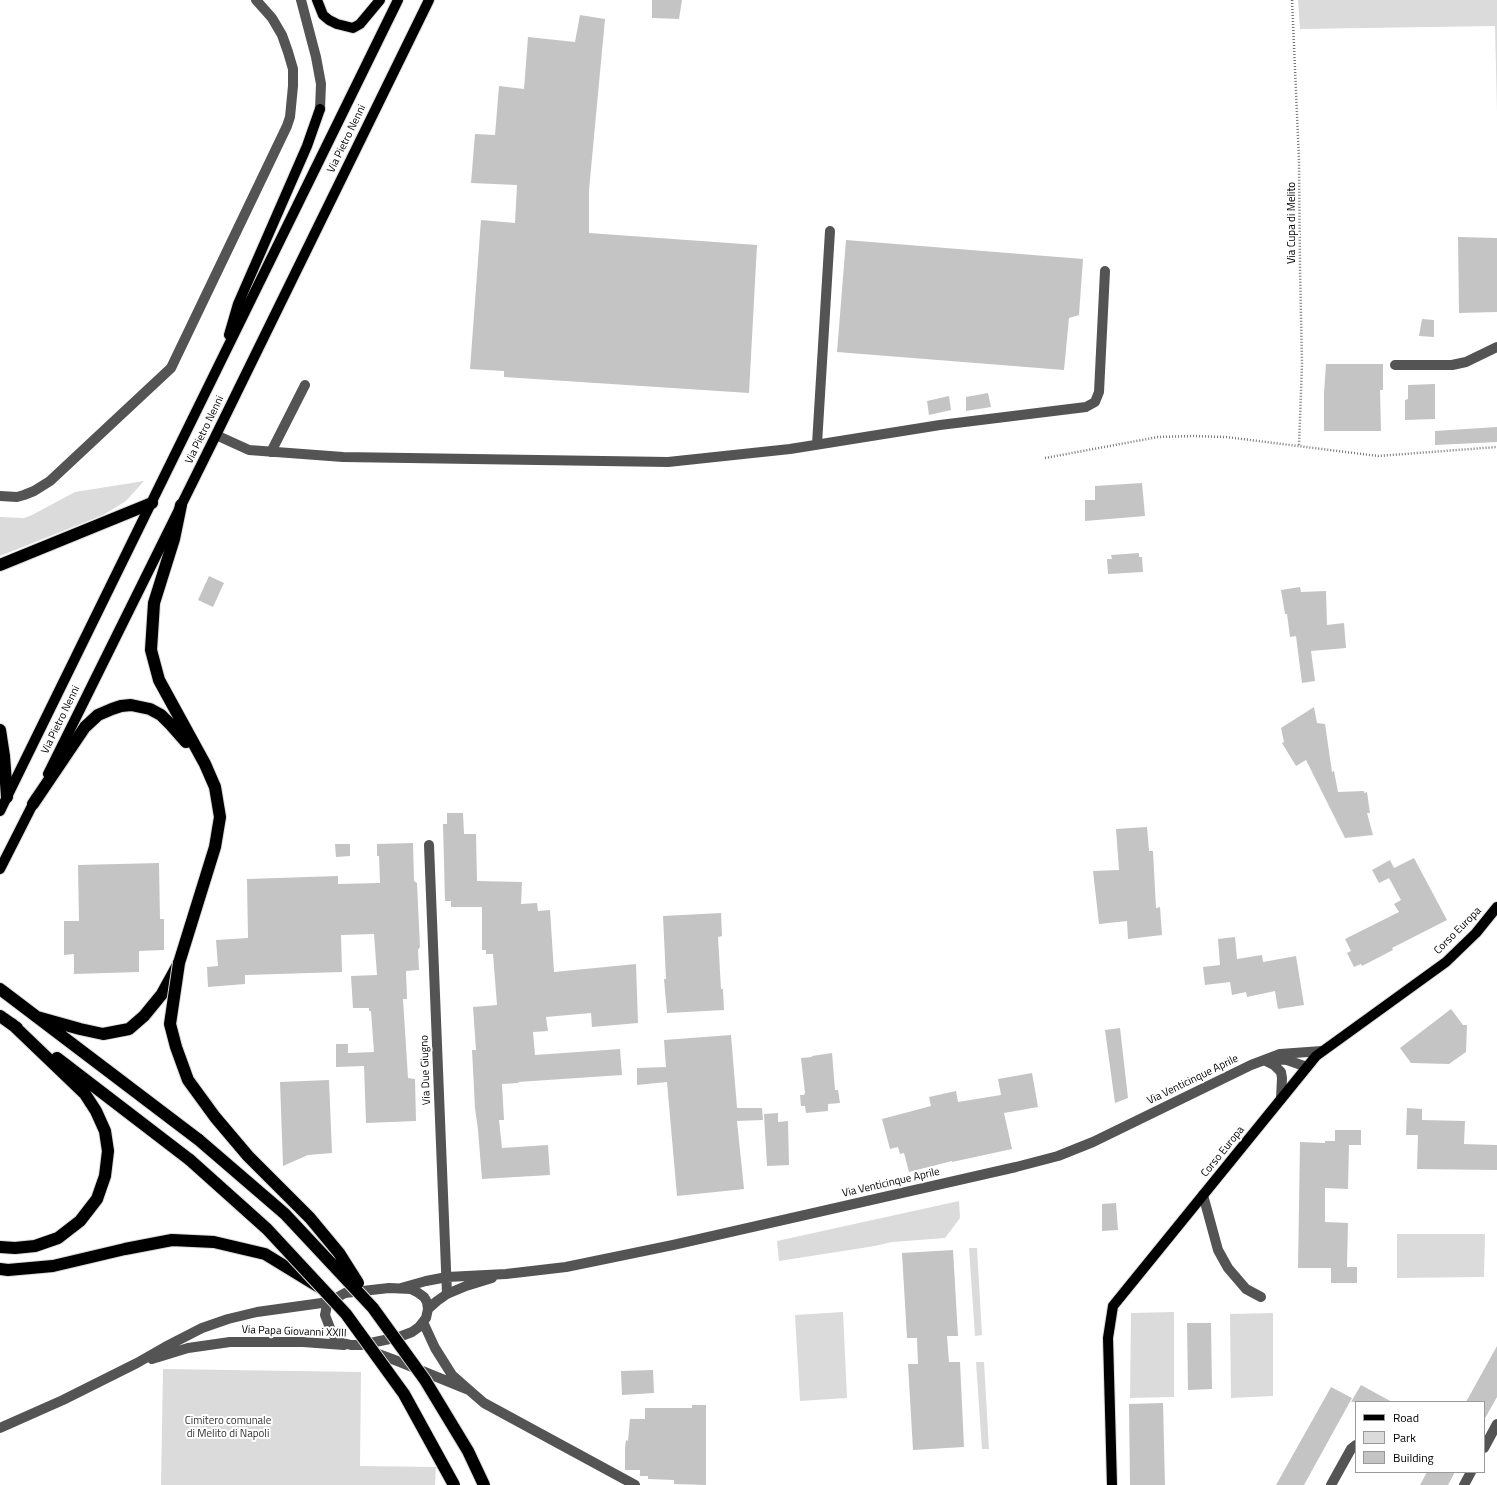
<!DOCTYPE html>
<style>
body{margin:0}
#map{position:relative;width:1497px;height:1485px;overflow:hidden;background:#fff;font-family:"Titillium Web",sans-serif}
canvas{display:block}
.legend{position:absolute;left:1355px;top:1401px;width:130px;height:72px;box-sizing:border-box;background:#fff;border:1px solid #999;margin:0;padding:5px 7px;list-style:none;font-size:12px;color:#000}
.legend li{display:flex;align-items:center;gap:8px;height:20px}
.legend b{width:20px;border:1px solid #999}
</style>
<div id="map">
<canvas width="1497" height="1485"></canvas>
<ul class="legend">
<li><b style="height:5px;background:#000"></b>Road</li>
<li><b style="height:11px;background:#dbdbdb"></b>Park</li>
<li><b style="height:11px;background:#c4c4c4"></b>Building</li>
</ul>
</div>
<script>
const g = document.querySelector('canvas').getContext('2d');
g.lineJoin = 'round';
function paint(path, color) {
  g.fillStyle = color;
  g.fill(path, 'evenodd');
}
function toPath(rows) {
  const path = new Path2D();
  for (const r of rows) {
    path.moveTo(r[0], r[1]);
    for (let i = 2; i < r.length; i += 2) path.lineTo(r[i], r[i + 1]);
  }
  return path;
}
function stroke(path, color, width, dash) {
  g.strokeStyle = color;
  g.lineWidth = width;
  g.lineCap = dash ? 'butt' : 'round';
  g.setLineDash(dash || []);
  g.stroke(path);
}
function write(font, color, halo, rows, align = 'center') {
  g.font = font + ' "Titillium Web",sans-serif';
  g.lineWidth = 4;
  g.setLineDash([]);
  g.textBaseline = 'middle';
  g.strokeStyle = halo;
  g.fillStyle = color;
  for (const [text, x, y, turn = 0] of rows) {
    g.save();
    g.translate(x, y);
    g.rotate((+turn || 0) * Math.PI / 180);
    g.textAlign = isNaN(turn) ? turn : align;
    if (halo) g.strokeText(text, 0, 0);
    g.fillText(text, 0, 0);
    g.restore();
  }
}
const green = toPath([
 [1298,0,1497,0,1497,112,1495,26,1300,29],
 [144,481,126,501,103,515,0,556,0,517,24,518,32,515,75,492],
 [959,1201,960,1218,945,1238,892,1242,875,1246,779,1261,777,1241],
 [1397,1234,1485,1234,1484,1277,1397,1278],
 [969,1248,977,1248,982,1335,975,1336],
 [843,1312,847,1398,800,1401,795,1315],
 [1174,1312,1174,1397,1130,1398,1131,1313],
 [1273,1313,1273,1396,1231,1398,1230,1314],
 [976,1362,984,1362,989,1449,982,1449],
 [163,1369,361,1372,360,1466,436,1467,435,1485,161,1485]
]);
const building = toPath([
 [652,0,682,0,679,19,652,18],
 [580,15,605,19,589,190,589,233,757,245,749,393,504,377,504,371,470,369,481,220,515,223,517,185,471,183,475,134,495,135,499,86,524,89,528,37,575,42],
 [1458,237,1497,238,1497,312,1459,313],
 [846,240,1083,259,1079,315,1069,318,1064,370,837,352],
 [1422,319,1434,320,1434,337,1419,336],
 [1326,364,1383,364,1383,390,1380,390,1381,431,1324,431,1324,393],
 [1435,384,1435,419,1405,420,1405,400,1408,399,1408,385],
 [988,393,991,407,966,411,966,397],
 [949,396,951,410,929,415,927,401],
 [1497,427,1497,442,1435,445,1435,431],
 [1142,483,1145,516,1085,521,1085,500,1095,500,1095,486],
 [1139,553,1139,557,1142,557,1143,572,1108,574,1107,559,1112,559,1111,555],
 [209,576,224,583,213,607,198,600],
 [1300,587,1301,592,1326,591,1327,625,1344,623,1346,648,1311,651,1315,681,1302,683,1296,636,1290,637,1287,614,1285,614,1281,590],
 [1314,707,1317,723,1325,724,1332,772,1334,771,1338,792,1364,791,1364,793,1367,792,1370,813,1367,813,1373,835,1345,838,1306,760,1296,766,1282,743,1284,742,1281,728],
 [447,813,463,813,464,834,476,834,477,881,522,882,521,904,537,903,538,911,550,910,554,972,636,964,638,1023,592,1027,591,1013,546,1017,548,1031,533,1032,535,1055,620,1049,622,1075,518,1082,519,1083,502,1084,504,1120,499,1120,502,1148,548,1145,550,1175,482,1179,478,1130,475,1108,472,1050,476,1050,473,1007,497,1005,493,954,486,954,486,950,482,950,482,907,451,907,451,901,445,901,443,824,447,824],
 [1147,827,1149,851,1153,851,1156,908,1160,907,1162,935,1128,939,1127,921,1099,924,1093,871,1119,870,1116,829],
 [413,843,414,881,417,883,420,947,418,950,419,970,406,971,407,999,403,999,408,1078,415,1079,416,1121,366,1123,364,1066,336,1067,336,1044,348,1044,348,1053,374,1052,371,1011,369,1011,369,1008,353,1008,351,976,377,975,374,934,341,935,342,972,245,975,245,984,208,987,207,967,218,966,216,940,248,938,247,879,338,876,338,884,380,883,379,856,377,856,377,844],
 [335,844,350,844,350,856,336,857],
 [1414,858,1447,920,1392,948,1393,950,1362,966,1361,964,1354,967,1347,953,1351,951,1345,939,1399,912,1394,904,1401,900,1389,878,1379,883,1372,870,1390,860,1394,868],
 [159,863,160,919,164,919,164,950,139,951,139,972,74,974,74,954,64,955,64,921,79,921,78,865],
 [721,913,722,936,718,937,721,989,723,989,724,1010,667,1013,664,979,666,979,663,916],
 [1235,937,1237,959,1262,955,1263,962,1296,956,1304,1005,1278,1009,1275,991,1247,997,1246,992,1232,995,1230,982,1205,985,1203,967,1220,965,1218,939],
 [1451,1009,1463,1025,1467,1025,1466,1052,1449,1064,1411,1063,1400,1048],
 [1120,1028,1128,1098,1115,1103,1105,1030],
 [731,1035,737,1108,762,1108,763,1120,737,1121,744,1189,677,1196,667,1082,637,1085,637,1068,666,1067,664,1040],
 [832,1053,835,1090,838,1090,840,1103,828,1104,828,1111,806,1113,805,1106,801,1106,800,1095,804,1095,805,1093,801,1058,812,1057,812,1056],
 [1032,1073,1038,1107,1004,1113,1012,1149,952,1162,952,1161,909,1172,904,1153,900,1154,898,1147,890,1149,882,1119,931,1106,929,1097,956,1091,958,1102,1001,1095,998,1079],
 [329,1080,332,1153,308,1155,283,1166,280,1082],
 [1407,1108,1422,1109,1422,1120,1465,1121,1464,1144,1497,1145,1497,1170,1417,1169,1418,1135,1406,1135],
 [778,1113,778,1122,788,1121,789,1165,767,1166,764,1114],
 [1335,1130,1361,1130,1361,1145,1349,1145,1348,1189,1325,1188,1325,1222,1348,1223,1347,1267,1357,1267,1357,1283,1331,1283,1331,1268,1298,1268,1300,1142,1325,1143,1325,1141,1335,1141],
 [1116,1203,1118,1230,1102,1231,1102,1204],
 [953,1250,958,1336,947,1336,949,1362,960,1362,964,1447,913,1450,908,1364,918,1364,917,1338,907,1338,902,1253],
 [1187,1323,1211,1323,1212,1389,1188,1390],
 [1497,1346,1497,1397,1484,1420,1484,1402,1466,1402],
 [653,1370,654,1393,622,1395,621,1371],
 [1361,1385,1392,1402,1351,1402],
 [1331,1387,1352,1398,1304,1485,1276,1485],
 [1163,1403,1165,1485,1130,1485,1129,1404],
 [692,1405,706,1405,706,1485,674,1484,674,1480,648,1479,648,1476,640,1476,640,1470,625,1470,625,1448,626,1440,628,1441,630,1419,645,1419,645,1408,692,1408],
 [1427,1472,1455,1472,1448,1485,1420,1485]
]);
const path = toPath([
 [1292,0,1299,160,1300,269,1302,364,1299,446],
 [1045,458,1158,437,1193,436,1226,437,1378,456,1497,447]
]);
const minor = toPath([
 [301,0,316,57,321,84,320,109],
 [1395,365,1452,365,1466,362,1497,347],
 [216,435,249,450,343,457,668,462,790,449,940,425,1086,407,1095,402,1099,392,1105,271],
 [817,444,830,231],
 [271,452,305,385],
 [0,496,17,497,24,495,34,491,50,481,171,368,287,126,290,117,293,86,293,69,288,52,282,35,272,18,256,0],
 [429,845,447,1294],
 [1273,1059,1287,1060,1307,1067],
 [1264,1060,1274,1065,1281,1072,1282,1078,1281,1099],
 [1203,1195,1218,1250,1228,1268,1246,1289,1261,1297],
 [401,1288,426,1281,447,1277,506,1274,566,1267,673,1245,1016,1167,1058,1156,1093,1142,1251,1065,1280,1054,1322,1051],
 [428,1309,427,1302,424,1297,417,1292,411,1289,389,1288,345,1293,329,1302,327,1305,325,1315,332,1333,336,1339,343,1343,351,1345,361,1345,399,1337,412,1332,419,1327,426,1318,428,1309,437,1301,447,1294,466,1286,492,1278],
 [423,1322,435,1348,452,1375,469,1390,484,1403,635,1485],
 [373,1352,400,1362,469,1390],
 [152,1359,188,1348,230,1342,303,1342,344,1345],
 [0,1428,63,1400,137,1363,165,1347,202,1328,228,1319,257,1312,329,1302],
 [1484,1448,1497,1424],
 [1331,1485,1351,1449,1356,1445],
 [1464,1485,1471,1472]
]);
const major = toPath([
 [317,0,323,15,329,20,337,24,353,28,360,24,380,0],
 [229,335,238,304,307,146,320,109],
 [48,774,216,435,429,0],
 [0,811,398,0],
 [0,869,36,798],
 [1112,1485,1108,1338,1113,1306,1316,1056,1446,962,1476,933,1497,907]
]);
const highway = toPath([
 [0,565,152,503],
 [0,730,4,756,7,797],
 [33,804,85,727,98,715,112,709,121,706,131,705,150,709,161,715,171,725,186,742],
 [0,989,199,1140],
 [0,1016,17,1028],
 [37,1017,80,1029,103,1034,129,1029,144,1016,162,994,179,963,215,847,220,817,215,787,205,764,159,680,151,650,154,603,174,539,181,505],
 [57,1058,190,1160],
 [0,1247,15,1248,35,1246,58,1238,80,1221,97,1199,105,1176,108,1151,105,1131,96,1111,85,1094,12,1024],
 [0,1269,8,1270,53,1266,125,1249,172,1240,214,1242,265,1254,319,1287]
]);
const highwayBridge = toPath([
 [179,963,170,1024,176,1047,188,1080,215,1117,248,1156,310,1218,339,1253,358,1283],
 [199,1140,285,1214,373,1308,425,1380,468,1451,484,1485],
 [190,1160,267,1229,346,1314,404,1394,454,1485]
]);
const streetNames = [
 ["Via Pietro Nenni",347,139,-64],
 ["Via Cupa di Melito",1292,223,-90],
 ["Via Pietro Nenni",205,430,-64],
 ["Via Pietro Nenni",61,720,-64],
 ["Corso Europa",1458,931,-45],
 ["Via Due Giugno",426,1070,-92],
 ["Via Venticinque Aprile",1193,1080,-26],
 ["Corso Europa",1223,1152,-51],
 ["Via Venticinque Aprile",891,1183,-13],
 ["Via Papa Giovanni XXIII",294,1332,2]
];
const parkNames = [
 ["Cimitero comunale",228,1421],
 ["di Melito di Napoli",228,1434]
];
paint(green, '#dbdbdb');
paint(building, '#c4c4c4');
stroke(major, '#dbdbdb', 12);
stroke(highway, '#dbdbdb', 14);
stroke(path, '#767676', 2.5, [1, 2]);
stroke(minor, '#545454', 10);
stroke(major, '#000', 10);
stroke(highway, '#000', 12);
stroke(highwayBridge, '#dbdbdb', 14, []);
stroke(highwayBridge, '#000', 12);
write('11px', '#000', '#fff', streetNames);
write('11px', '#323232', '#fff', parkNames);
</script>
